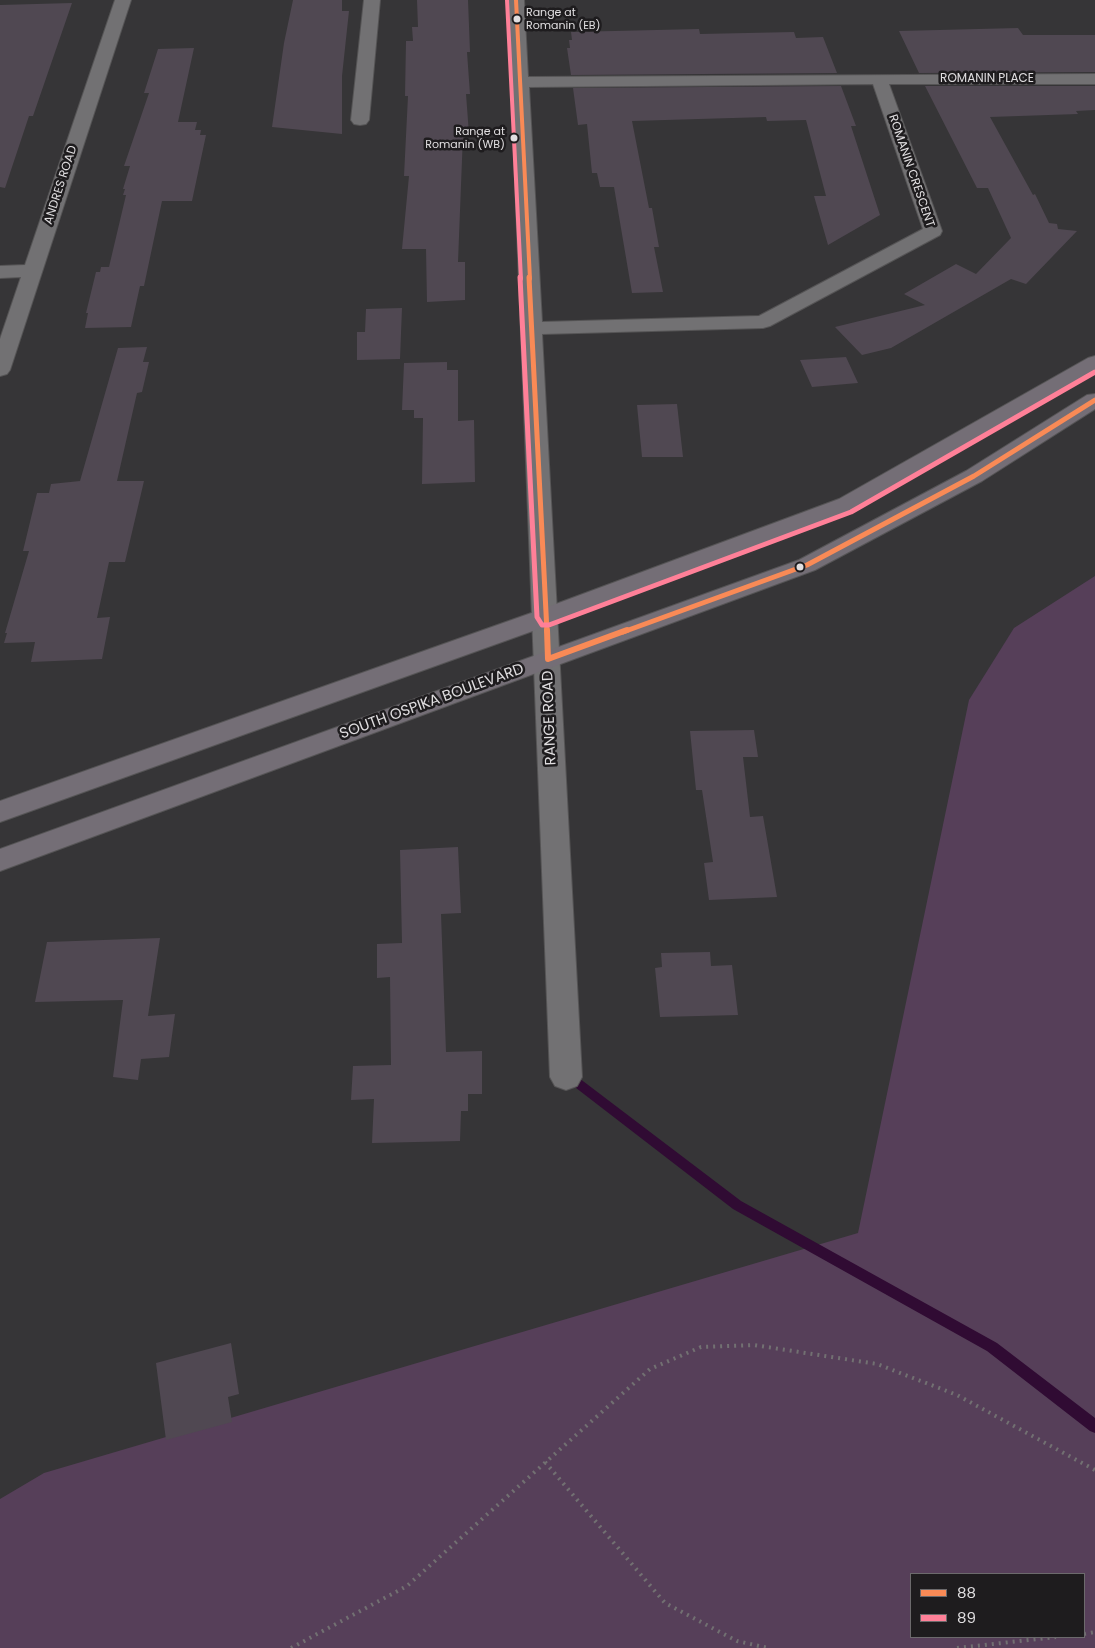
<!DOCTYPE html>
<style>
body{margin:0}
#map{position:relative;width:1095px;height:1648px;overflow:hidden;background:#363537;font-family:Poppins,sans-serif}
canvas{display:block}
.legend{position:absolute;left:910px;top:1573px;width:175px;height:65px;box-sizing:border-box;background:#1e1c1e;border:1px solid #6c6a6c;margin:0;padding:6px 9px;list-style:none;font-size:15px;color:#e0dee0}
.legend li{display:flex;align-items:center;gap:10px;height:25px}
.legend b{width:25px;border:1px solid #6c6a6c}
</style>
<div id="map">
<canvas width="1095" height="1648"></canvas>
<ul class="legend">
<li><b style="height:6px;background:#f98a56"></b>88</li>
<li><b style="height:6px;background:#ff8098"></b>89</li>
</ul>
</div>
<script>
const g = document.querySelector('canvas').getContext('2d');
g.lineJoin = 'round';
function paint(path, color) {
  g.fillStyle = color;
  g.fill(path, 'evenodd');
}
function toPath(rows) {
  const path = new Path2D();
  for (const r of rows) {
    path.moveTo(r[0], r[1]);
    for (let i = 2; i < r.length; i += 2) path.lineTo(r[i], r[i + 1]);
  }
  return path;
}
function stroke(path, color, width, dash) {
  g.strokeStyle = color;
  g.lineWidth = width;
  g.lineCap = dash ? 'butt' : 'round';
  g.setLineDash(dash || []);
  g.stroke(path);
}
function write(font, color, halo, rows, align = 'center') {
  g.font = font + ' Poppins,sans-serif';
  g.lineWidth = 5;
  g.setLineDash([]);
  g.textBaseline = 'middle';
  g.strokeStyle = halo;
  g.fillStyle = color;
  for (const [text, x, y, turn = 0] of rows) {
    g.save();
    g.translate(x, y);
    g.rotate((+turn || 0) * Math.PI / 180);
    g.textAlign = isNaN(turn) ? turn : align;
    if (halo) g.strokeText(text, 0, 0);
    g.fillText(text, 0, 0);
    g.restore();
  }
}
const green = toPath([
 [1095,576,1095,1648,0,1648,0,1499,44,1473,858,1233,969,700,1014,628],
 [911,1574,1084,1574,1084,1637,911,1637]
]);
const stream = toPath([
 [571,1073,575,1075,741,1201,997,1343,1095,1418,1095,1433,1090,1431,987,1351,733,1209,567,1081,565,1078,567,1075,571,1073]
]);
const building = toPath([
 [293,0,342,0,342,11,349,11,342,76,342,134,272,127,284,43],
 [417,0,468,0,470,52,467,52,470,94,466,94,469,134,463,134,458,262,465,262,465,300,427,302,426,249,402,249,409,176,404,176,408,96,405,96,406,41,413,41,412,27,418,27],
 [72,3,33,116,29,116,5,188,0,187,0,5],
 [1018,28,1023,35,1095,35,1095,72,919,73,899,31],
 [699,29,700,34,794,32,796,38,823,37,837,73,571,75,567,48,570,48,569,40,572,40,571,32],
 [194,48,178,122,197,122,195,130,201,130,200,135,206,135,192,201,162,201,144,286,140,286,131,327,85,328,88,313,86,313,96,272,100,272,101,267,109,267,126,195,123,195,125,189,123,189,130,166,124,166,149,93,144,93,158,49],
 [841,86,856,126,851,126,880,215,828,245,814,196,826,196,806,120,767,121,766,117,632,121,649,208,652,208,659,247,654,247,663,292,632,293,614,187,600,187,597,173,592,173,587,124,578,125,573,88],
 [925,86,1095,86,1095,110,1076,111,1078,114,990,117,1033,195,1035,194,1049,223,1057,224,1058,229,1077,231,1026,284,1011,279,891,348,862,355,835,327,925,305,904,294,956,264,976,274,1011,238,988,188,977,188],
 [402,308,400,359,357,360,357,332,365,332,366,309],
 [147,347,143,362,149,362,142,392,137,393,117,481,144,481,125,562,109,562,97,618,110,617,102,659,31,662,35,642,4,643,7,633,5,633,29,551,23,551,37,493,49,493,51,484,80,481,118,348],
 [846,357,858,383,812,387,800,360],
 [447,362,447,370,458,370,458,421,474,420,475,482,422,484,423,418,414,418,414,410,402,410,404,363],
 [677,404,683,457,642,457,637,405],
 [754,730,758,757,743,757,750,817,763,816,777,897,709,900,704,863,713,862,702,790,696,790,690,731],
 [458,847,461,913,441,914,446,1052,482,1051,482,1094,468,1094,468,1111,461,1111,460,1141,372,1143,374,1099,351,1100,353,1066,391,1065,390,977,377,978,377,944,402,943,400,850],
 [160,938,148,1016,175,1014,169,1057,141,1059,138,1080,113,1077,123,1000,35,1002,47,942],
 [710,952,711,966,732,965,738,1015,660,1017,655,968,662,967,661,953],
 [231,1343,239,1394,228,1397,232,1422,166,1440,156,1363]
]);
const path = toPath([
 [545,1462,665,1603,737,1641,768,1648],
 [1084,1634,1095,1632],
 [291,1648,407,1586,650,1369,701,1347,754,1345,877,1364,957,1395,1095,1470],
 [957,1648,1056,1637]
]);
const minor = toPath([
 [115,0,131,0,10,370,7,374,0,376,0,339,21,277,0,278,0,266,25,265,115,0],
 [364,0,380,0,369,120,366,124,360,125,354,124,351,120,364,0],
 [508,0,524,0,528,77,1095,74,1095,84,889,84,942,231,940,235,770,326,763,328,542,334,582,1077,577,1086,566,1090,555,1086,550,1077,508,0],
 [873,84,923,229,759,316,542,322,529,87,873,84]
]);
const major = toPath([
 [1095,356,1095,371,855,509,555,623,0,822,0,801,537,611,839,499,1088,358,1095,356],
 [1095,394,1095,409,982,481,815,570,0,871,0,849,799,560,966,471,1087,395,1095,394]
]);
const bus1Far2 = toPath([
 [516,0,530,279]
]);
const bus1Far1 = toPath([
 [529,277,547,632],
 [623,632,807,565,974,476,1095,400]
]);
const bus1 = toPath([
 [547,630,548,659,627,630]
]);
const bus2Far1 = toPath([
 [507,0,521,279]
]);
const bus2 = toPath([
 [520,277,537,617,542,625,549,625,851,512,1095,372]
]);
const markers = [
 [517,19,4.5,"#e0dee0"],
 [514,138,4.5,"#e0dee0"],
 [800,567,4.5,"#e0dee0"]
];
const farBusnames = [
 ["Range at",526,13],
 ["Romanin (EB)",526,26],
 ["Range at",505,132,"right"],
 ["Romanin (WB)",505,145,"right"]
];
const farStreetnames = [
 ["ROMANIN PLACE",987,79],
 ["ROMANIN CRESCENT",911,171,71],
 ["ANDRES ROAD",61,185,-72]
];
const streetNames = [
 ["SOUTH OSPIKA BOULEVARD",432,702,-20],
 ["RANGE ROAD",550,718,-92]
];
paint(green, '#563f59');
paint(stream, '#300b33');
paint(building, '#504852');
stroke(minor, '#555455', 2);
stroke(major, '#555455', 2);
stroke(path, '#727072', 4, [2, 5]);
paint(minor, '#727173');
paint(major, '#746e76');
stroke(bus1Far2, '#f98a56', 4);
stroke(bus1Far1, '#f98a56', 5);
stroke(bus1, '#f98a56', 6);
stroke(bus2Far1, '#ff8098', 4);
stroke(bus2, '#ff8098', 5);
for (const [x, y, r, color] of markers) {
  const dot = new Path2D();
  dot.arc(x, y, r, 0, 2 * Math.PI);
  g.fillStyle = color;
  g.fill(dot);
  stroke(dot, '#1e1c1e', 2);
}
write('11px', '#e0dee0', '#1e1c1e', farBusnames, 'left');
write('12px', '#e0dee0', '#1e1c1e', farStreetnames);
write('15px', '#e0dee0', '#1e1c1e', streetNames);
</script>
